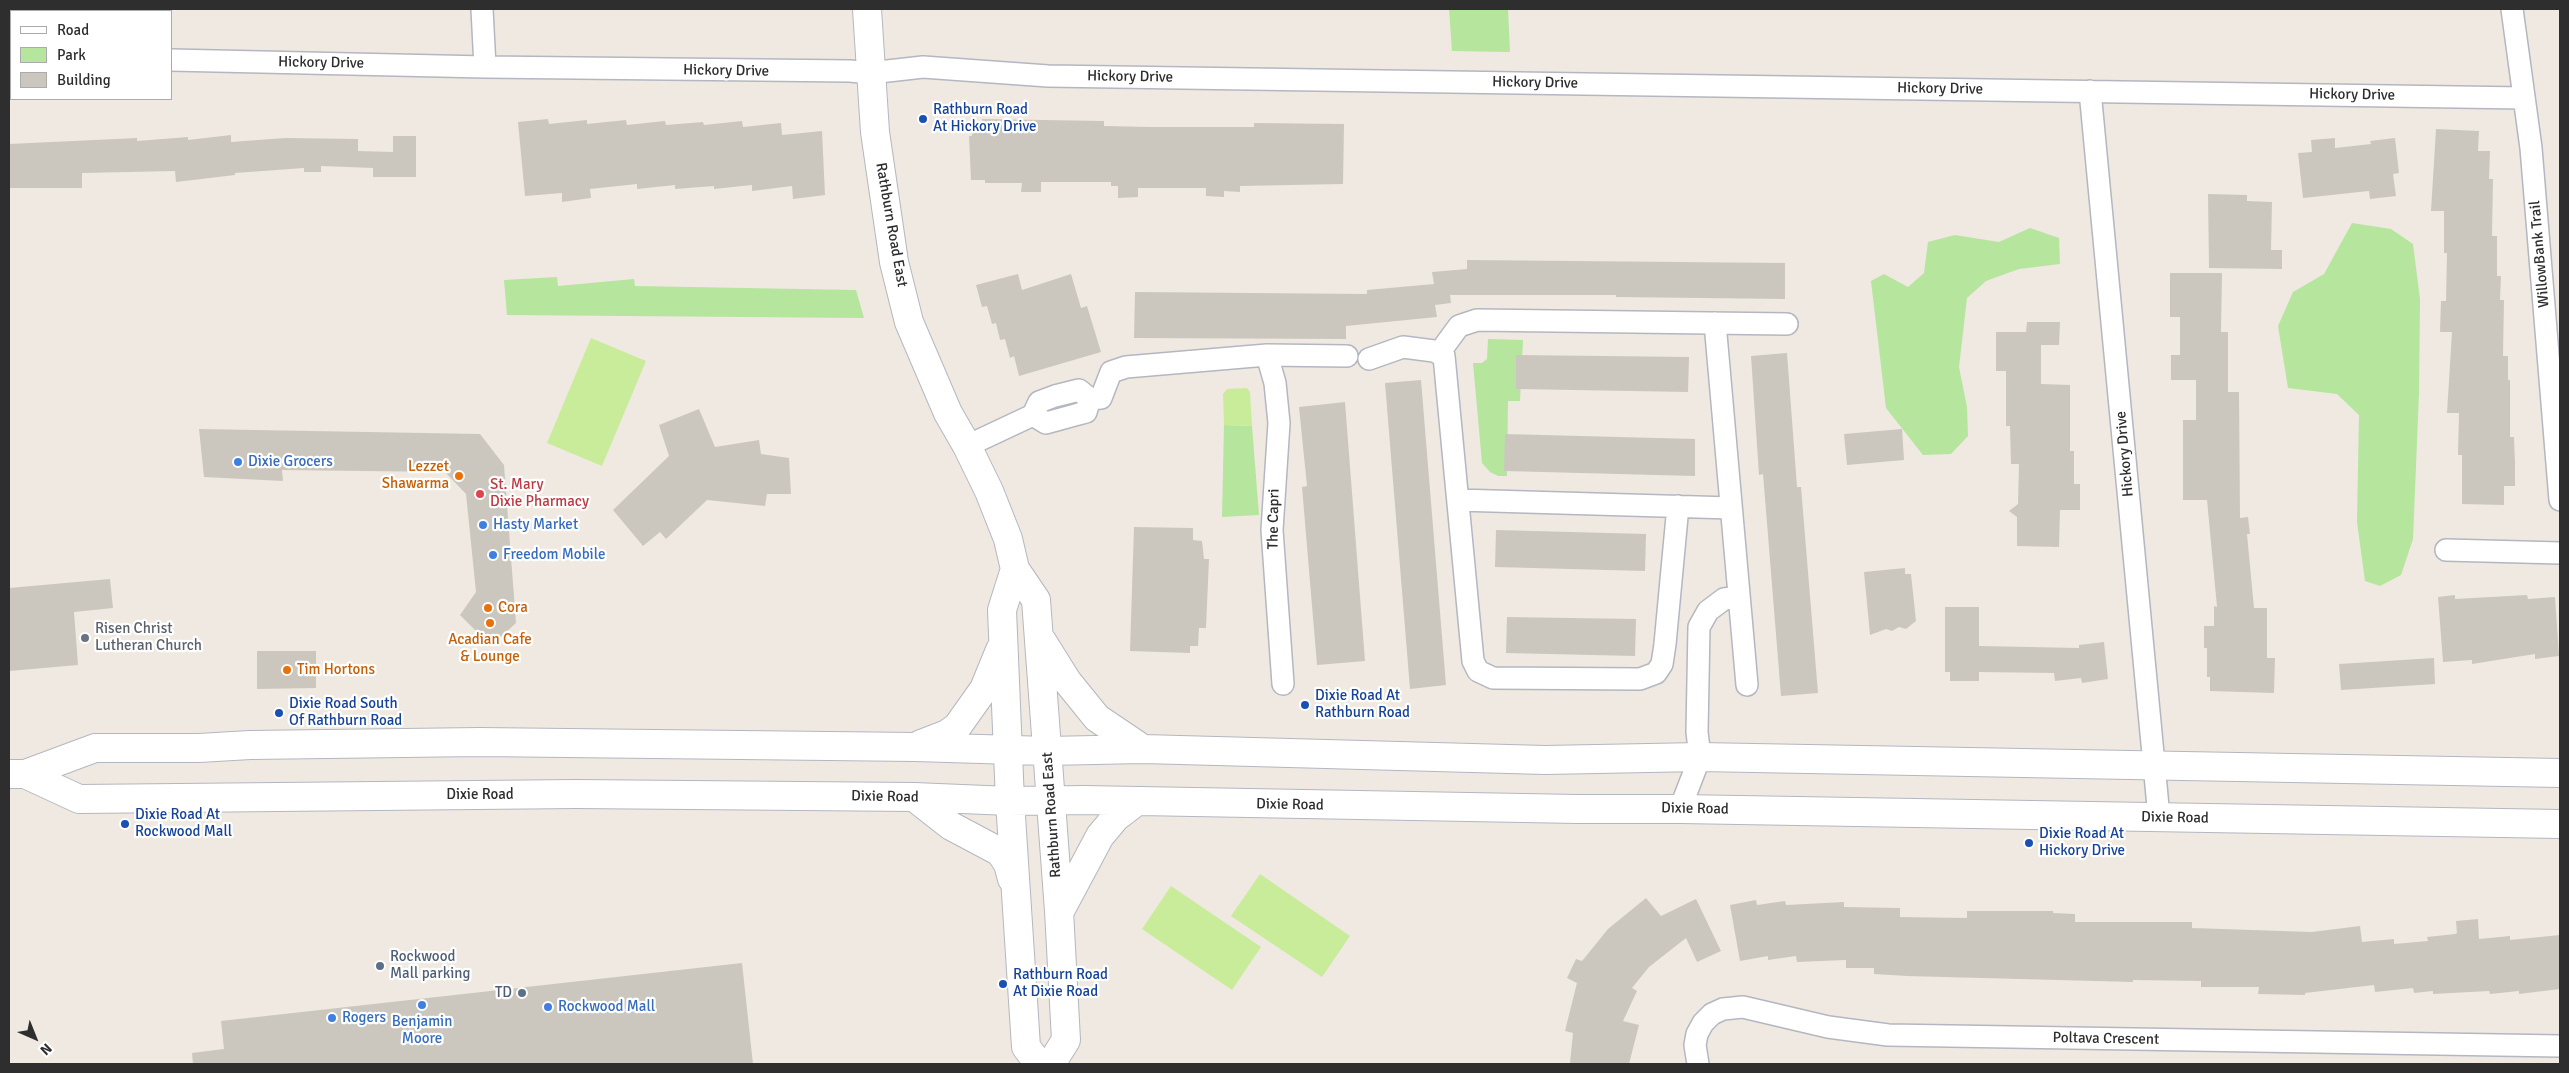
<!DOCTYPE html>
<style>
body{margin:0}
#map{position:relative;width:2569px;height:1073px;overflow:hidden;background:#efe9e1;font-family:Signika,sans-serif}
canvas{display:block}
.frame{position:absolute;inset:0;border:10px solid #2e2e2e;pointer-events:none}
.legend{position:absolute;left:10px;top:10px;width:162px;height:90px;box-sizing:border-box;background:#fff;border:1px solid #ababab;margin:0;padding:6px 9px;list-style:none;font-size:15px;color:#2e2e2e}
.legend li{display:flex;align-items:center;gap:10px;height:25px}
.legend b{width:25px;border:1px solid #ababab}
.north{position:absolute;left:10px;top:1013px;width:50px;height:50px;-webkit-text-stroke:4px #fff;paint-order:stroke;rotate:136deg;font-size:14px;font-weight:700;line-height:20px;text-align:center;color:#2e2e2e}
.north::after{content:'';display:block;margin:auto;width:18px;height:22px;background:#2e2e2e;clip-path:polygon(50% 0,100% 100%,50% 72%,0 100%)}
</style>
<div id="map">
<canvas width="2569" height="1073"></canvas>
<div class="frame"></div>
<ul class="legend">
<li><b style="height:6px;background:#fff"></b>Road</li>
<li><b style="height:14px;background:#b6e59e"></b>Park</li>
<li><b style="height:14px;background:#cbc7bf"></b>Building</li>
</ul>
<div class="north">N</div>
</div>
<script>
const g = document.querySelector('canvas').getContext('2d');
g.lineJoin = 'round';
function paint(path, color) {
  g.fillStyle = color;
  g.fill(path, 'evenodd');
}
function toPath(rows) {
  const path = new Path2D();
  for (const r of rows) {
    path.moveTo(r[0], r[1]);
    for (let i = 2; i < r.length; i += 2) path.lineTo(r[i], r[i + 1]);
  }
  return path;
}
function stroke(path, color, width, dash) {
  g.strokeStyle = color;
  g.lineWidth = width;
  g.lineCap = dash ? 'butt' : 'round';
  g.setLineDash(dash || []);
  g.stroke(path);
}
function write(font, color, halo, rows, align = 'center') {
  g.font = font + ' Signika,sans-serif';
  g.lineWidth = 4.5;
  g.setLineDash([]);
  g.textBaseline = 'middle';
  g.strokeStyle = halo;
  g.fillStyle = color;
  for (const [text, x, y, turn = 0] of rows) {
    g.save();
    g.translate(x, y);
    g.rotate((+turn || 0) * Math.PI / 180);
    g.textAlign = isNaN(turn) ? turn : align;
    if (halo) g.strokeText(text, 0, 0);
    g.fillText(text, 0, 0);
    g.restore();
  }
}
const green = toPath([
 [1449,9,1508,9,1510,52,1452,51],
 [2352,223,2391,229,2413,244,2420,299,2419,393,2413,539,2401,575,2380,586,2365,581,2357,522,2359,415,2337,394,2288,388,2278,326,2293,292,2324,274],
 [2030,228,2059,238,2060,264,2019,269,1986,281,1967,298,1959,367,1967,407,1968,436,1951,454,1923,455,1886,408,1871,281,1884,274,1908,287,1924,273,1928,242,1955,235,1999,242],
 [557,277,558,286,634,279,635,286,856,290,864,318,507,315,504,280],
 [1488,339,1523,340,1520,401,1508,401,1507,476,1498,476,1490,472,1482,463,1473,363,1482,363,1487,359],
 [1224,425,1252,426,1259,515,1222,517]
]);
const pitch = toPath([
 [591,338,646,361,602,466,547,443],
 [1247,388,1250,392,1252,426,1224,425,1223,394,1227,389],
 [1260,874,1350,936,1322,977,1231,916],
 [1171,886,1261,947,1232,990,1142,929]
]);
const building = toPath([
 [548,119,549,124,587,120,587,124,626,120,627,125,665,121,666,125,703,122,704,125,742,121,743,127,781,123,782,135,822,131,825,195,793,199,792,186,752,191,752,185,714,189,714,186,675,189,675,185,637,189,637,184,590,189,591,198,562,202,562,193,525,196,518,122],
 [982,119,1104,121,1104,126,1151,127,1254,127,1254,123,1344,124,1343,184,1240,186,1240,192,1224,191,1224,197,1206,196,1206,188,1138,188,1138,197,1118,198,1118,186,1111,186,1111,182,1041,182,1041,192,1021,192,1022,183,985,183,985,180,971,180,969,136,972,136,972,125,982,125],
 [2436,129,2479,131,2478,151,2490,151,2489,179,2493,179,2492,236,2497,236,2497,276,2501,276,2500,300,2504,300,2503,356,2508,356,2508,380,2510,380,2510,437,2514,437,2515,463,2515,486,2504,486,2504,505,2462,504,2462,455,2458,455,2459,413,2447,413,2452,332,2440,332,2441,301,2446,301,2447,253,2444,253,2444,211,2431,211],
 [231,135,231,142,285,138,358,139,358,151,393,152,393,136,416,136,416,177,373,177,373,168,321,166,321,172,304,172,304,168,235,173,235,175,176,182,175,171,82,173,82,188,9,188,9,144,137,138,137,141,188,137,188,140],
 [2335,138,2335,148,2371,144,2370,141,2395,138,2399,173,2393,174,2396,196,2370,199,2369,191,2303,198,2298,153,2312,152,2311,140],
 [2208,194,2247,195,2247,201,2272,202,2271,250,2282,250,2282,269,2209,268],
 [1467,260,1785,263,1785,299,1616,297,1616,295,1450,295,1451,303,1435,305,1437,317,1346,326,1346,339,1134,338,1135,292,1367,294,1367,290,1434,284,1432,272,1467,269],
 [2170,273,2222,273,2221,332,2228,332,2228,392,2239,392,2240,518,2248,517,2250,534,2247,534,2254,608,2267,608,2267,658,2275,658,2274,693,2210,691,2210,677,2207,677,2207,648,2204,648,2204,626,2214,626,2214,606,2217,607,2207,500,2183,500,2183,420,2196,420,2196,380,2171,380,2171,355,2180,355,2180,317,2170,317],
 [1018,274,1022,290,1071,274,1081,308,1087,306,1101,352,1019,376,1014,356,1010,358,1005,339,1000,340,996,323,992,324,987,306,982,307,976,285],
 [2027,322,2060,322,2059,345,2041,345,2041,384,2070,385,2070,451,2074,451,2074,484,2080,484,2080,510,2060,510,2059,547,2017,546,2017,517,2009,511,2018,504,2019,464,2011,464,2010,426,2006,426,2006,371,1996,371,1996,332,2026,332],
 [1787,353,1797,487,1801,487,1818,693,1781,696,1763,474,1759,475,1751,356],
 [1516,355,1689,357,1688,392,1516,389],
 [1421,380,1446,685,1410,689,1385,383],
 [1345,402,1365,661,1317,665,1302,487,1307,486,1299,407],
 [699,409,715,447,759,440,761,454,789,458,791,494,767,494,765,506,707,500,666,539,660,532,643,546,613,510,669,456,659,425],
 [199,429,480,434,504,465,516,623,491,646,460,615,476,592,466,494,445,472,282,470,283,481,204,477],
 [1902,429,1904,460,1847,465,1844,434],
 [1505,434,1695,439,1695,476,1504,471],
 [1134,527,1193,528,1193,540,1202,541,1204,559,1209,559,1206,628,1199,628,1198,646,1190,646,1190,653,1130,651],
 [1496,530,1646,534,1645,571,1495,567],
 [1905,568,1905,574,1911,574,1916,621,1906,629,1899,627,1892,631,1886,629,1870,635,1864,572],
 [110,579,113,608,74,612,78,665,9,671,9,588],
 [2455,595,2455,599,2527,595,2528,599,2555,597,2559,656,2535,659,2535,654,2472,664,2472,660,2443,662,2438,597],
 [1945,607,1979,607,1979,646,2079,648,2079,645,2104,642,2108,679,2082,683,2081,678,2055,681,2054,673,1979,672,1979,681,1950,681,1950,672,1945,672],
 [1507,617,1636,619,1635,656,1506,653],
 [257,651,316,651,316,688,257,689],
 [2434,658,2435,684,2341,690,2339,664],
 [1646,898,1661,916,1696,899,1721,951,1697,962,1686,938,1649,967,1632,988,1637,991,1623,1021,1639,1025,1629,1064,1570,1063,1573,1033,1565,1031,1577,983,1567,978,1576,959,1582,961,1608,929],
 [1756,900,1757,905,1785,901,1786,905,1844,902,1844,907,1900,908,1900,917,1967,918,1967,911,2053,911,2053,913,2075,914,2075,922,2192,922,2192,928,2312,932,2360,926,2362,942,2394,939,2394,944,2428,941,2427,937,2455,934,2457,933,2456,921,2478,919,2479,939,2510,936,2510,940,2560,935,2560,989,2519,994,2519,991,2490,994,2489,991,2433,994,2433,991,2414,993,2413,988,2375,992,2374,985,2305,993,2305,995,2258,994,2259,987,2201,987,2201,981,2133,980,2133,982,1907,976,1874,974,1874,968,1846,968,1846,960,1797,962,1796,956,1768,960,1768,956,1740,961,1730,905],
 [742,963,753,1064,193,1064,192,1053,224,1049,221,1021]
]);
const street = toPath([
 [482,9,485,67],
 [2512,9,2531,148,2560,500],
 [9,56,11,56],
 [171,60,485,67,850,71,870,73,923,67,1048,76,2524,98],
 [2090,91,2159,817],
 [1715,323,1747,685],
 [1445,345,1459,326,1477,320,1787,324],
 [1267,355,1275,383,1279,423,1272,530,1283,684],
 [1369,359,1403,347,1434,351,1444,356,1473,661,1478,671,1493,678,1640,679,1656,673,1662,664,1665,644,1678,506],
 [1033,415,1039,402,1055,396,1079,390,1090,399,1101,398,1111,372,1126,367,1267,355,1347,356],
 [1033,415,1046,423,1075,415,1086,412,1090,399],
 [967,446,1033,415],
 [1458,500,1731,508],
 [2446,550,2560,553],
 [1680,809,1700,757,1697,732,1699,627,1708,611,1724,599,1739,597],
 [1698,1064,1695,1045,1697,1034,1703,1023,1712,1014,1723,1009,1743,1007,1828,1027,1888,1035,2560,1046]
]);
const secondary = toPath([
 [867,9,875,132,894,262,909,322,948,413,967,446,989,491,1008,539,1015,569,1036,600,1059,911,1066,1040,1051,1064],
 [1015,569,1002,610,1010,801,1026,1047,1039,1064],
 [1042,641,1067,681,1097,718,1143,749],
 [921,744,947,734,957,727,984,689,1000,650],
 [9,774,25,774,95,748,199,748,250,745,480,742,915,747,1047,751,1143,749,1545,760,1700,757,2560,773],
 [25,774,79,799,576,794,914,797,1010,801,1084,800,1578,809,1680,809,2560,824],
 [914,797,951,826,1000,852,1008,864,1012,879],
 [1060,911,1100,836,1116,817,1137,801]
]);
const markers = [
 [923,119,5,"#1a4fb4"],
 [238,462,5,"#3f7fe0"],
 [459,476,5,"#e8710a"],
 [480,494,5,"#e0444e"],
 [483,525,5,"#3f7fe0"],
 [493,555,5,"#3f7fe0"],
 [488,608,5,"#e8710a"],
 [490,623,5,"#e8710a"],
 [85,638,5,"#6b7280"],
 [287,670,5,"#e8710a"],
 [1305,705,5,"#1a4fb4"],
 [279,713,5,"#1a4fb4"],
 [125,824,5,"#1a4fb4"],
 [2029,843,5,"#1a4fb4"],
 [380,966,5,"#5c6f8a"],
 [1003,984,5,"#1a4fb4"],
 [522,993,5,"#5c6f8a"],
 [422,1005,5,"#3f7fe0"],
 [548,1007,5,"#3f7fe0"],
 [332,1018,5,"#3f7fe0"]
];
const streetNames = [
 ["Hickory Drive",321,63,1],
 ["Hickory Drive",726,71,1],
 ["Hickory Drive",1130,77,1],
 ["Hickory Drive",1535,83,1],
 ["Hickory Drive",1940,89,1],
 ["Hickory Drive",2352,95,1],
 ["Rathburn Road East",891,225,80],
 ["WillowBank Trail",2540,254,-95],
 ["Hickory Drive",2125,454,-95],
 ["The Capri",1274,519,-89],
 ["Dixie Road",480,795],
 ["Dixie Road",885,797,1],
 ["Dixie Road",1290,805,1],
 ["Dixie Road",1695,809,1],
 ["Rathburn Road East",1052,815,-94],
 ["Dixie Road",2175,818,1],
 ["Poltava Crescent",2106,1039,1]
];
const transitNames = [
 ["Rathburn Road",933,110],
 ["At Hickory Drive",933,127],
 ["Dixie Road At",1315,696],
 ["Rathburn Road",1315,713],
 ["Dixie Road South",289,704],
 ["Of Rathburn Road",289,721],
 ["Dixie Road At",135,815],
 ["Rockwood Mall",135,832],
 ["Dixie Road At",2039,834],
 ["Hickory Drive",2039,851],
 ["Rathburn Road",1013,975],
 ["At Dixie Road",1013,992]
];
const shopNames = [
 ["Dixie Grocers",248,462],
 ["Hasty Market",493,525],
 ["Freedom Mobile",503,555],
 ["Rockwood Mall",558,1007],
 ["Rogers",342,1018],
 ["Benjamin",422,1022,"center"],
 ["Moore",422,1039,"center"]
];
const foodNames = [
 ["Lezzet",449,467,"right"],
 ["Shawarma",449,484,"right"],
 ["Cora",498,608],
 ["Acadian Cafe",490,640,"center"],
 ["& Lounge",490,657,"center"],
 ["Tim Hortons",297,670]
];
const healthNames = [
 ["St. Mary",490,485],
 ["Dixie Pharmacy",490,502]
];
const worshipNames = [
 ["Risen Christ",95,629],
 ["Lutheran Church",95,646]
];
const serviceNames = [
 ["Rockwood",390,957],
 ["Mall parking",390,974],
 ["TD",512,993,"right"]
];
paint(green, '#b6e59e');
paint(pitch, '#c9ec9a');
paint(building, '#cbc7bf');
stroke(street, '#b4b7c1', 24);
stroke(secondary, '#b4b7c1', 30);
stroke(street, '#fff', 21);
stroke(secondary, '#fff', 28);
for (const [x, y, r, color] of markers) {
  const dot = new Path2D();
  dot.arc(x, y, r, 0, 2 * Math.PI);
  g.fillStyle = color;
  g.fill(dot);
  stroke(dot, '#fff', 2);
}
write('15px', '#2e2e2e', '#fff', streetNames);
write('15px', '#164399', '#fff', transitNames, 'left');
write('15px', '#366cbe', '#fff', shopNames, 'left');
write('15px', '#c56008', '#fff', foodNames, 'left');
write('15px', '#be3a42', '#fff', healthNames, 'left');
write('15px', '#5b616d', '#fff', worshipNames, 'left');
write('15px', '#4e5e75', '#fff', serviceNames, 'left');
</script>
